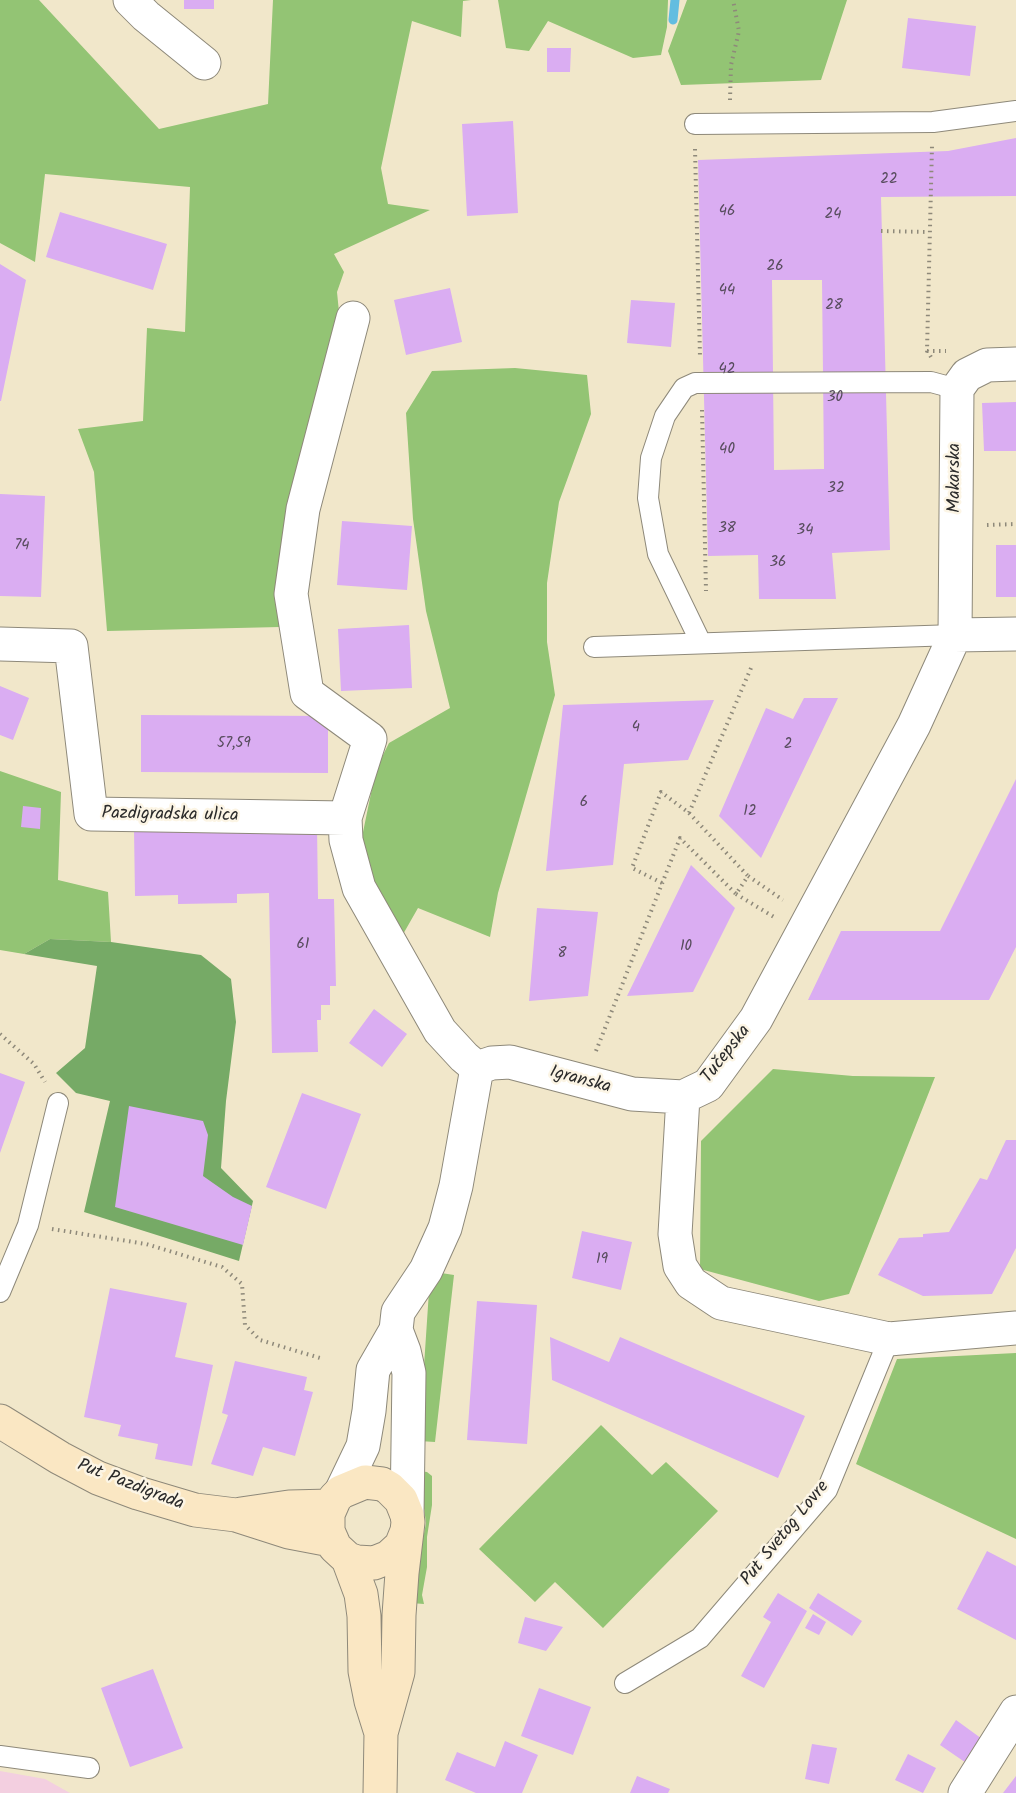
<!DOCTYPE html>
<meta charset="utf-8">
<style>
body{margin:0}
canvas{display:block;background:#f1e7ca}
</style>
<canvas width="1016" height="1793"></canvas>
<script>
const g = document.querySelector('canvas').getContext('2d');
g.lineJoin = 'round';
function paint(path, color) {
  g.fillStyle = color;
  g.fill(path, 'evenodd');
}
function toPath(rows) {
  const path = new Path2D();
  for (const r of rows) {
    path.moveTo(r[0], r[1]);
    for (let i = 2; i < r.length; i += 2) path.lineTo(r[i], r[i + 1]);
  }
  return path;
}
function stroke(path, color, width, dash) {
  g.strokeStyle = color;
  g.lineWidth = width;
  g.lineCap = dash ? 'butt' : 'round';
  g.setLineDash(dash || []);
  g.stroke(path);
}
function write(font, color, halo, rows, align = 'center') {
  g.font = font + ' Kalam,sans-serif';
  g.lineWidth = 5;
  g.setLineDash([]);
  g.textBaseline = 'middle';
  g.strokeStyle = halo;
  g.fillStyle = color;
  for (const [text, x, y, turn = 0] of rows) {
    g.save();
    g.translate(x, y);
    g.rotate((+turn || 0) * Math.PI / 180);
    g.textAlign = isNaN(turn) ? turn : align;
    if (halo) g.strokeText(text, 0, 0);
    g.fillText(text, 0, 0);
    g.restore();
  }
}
const built = toPath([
 [0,1771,45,1779,70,1793,0,1793]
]);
const green = toPath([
 [0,0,39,0,159,129,268,104,273,0,471,0,463,1,461,37,412,21,381,168,388,204,430,210,334,254,344,272,337,292,341,332,281,565,280,627,107,631,94,472,78,429,143,421,147,328,185,332,190,187,45,174,35,262,0,243],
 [498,0,668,0,667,27,661,55,633,58,548,21,529,51,506,48],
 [687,0,847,0,821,80,681,85,668,51],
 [515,368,587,375,591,414,559,502,547,583,547,642,555,695,498,893,490,937,418,908,402,936,372,885,362,837,376,769,389,743,450,708,426,611,413,519,406,413,432,371],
 [0,771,61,792,58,880,108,892,111,942,50,939,24,954,0,950],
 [773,1069,853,1076,935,1077,849,1294,819,1301,700,1269,701,1141],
 [441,1273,454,1275,435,1442,419,1441,430,1276],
 [1016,1353,1016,1539,856,1464,897,1359],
 [601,1425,652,1475,666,1462,718,1511,603,1628,555,1582,535,1602,479,1549],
 [419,1471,427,1472,432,1476,432,1505,427,1537,427,1567,422,1595,424,1604,411,1603,426,1523]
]);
const forest = toPath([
 [50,939,111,942,201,955,231,979,236,1022,226,1101,221,1168,253,1201,239,1261,84,1212,110,1101,76,1093,56,1073,85,1048,97,966,24,954]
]);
const stream = toPath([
 [673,20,675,0]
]);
const building = toPath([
 [184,0,214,0,214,9,184,9],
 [908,18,976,26,970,76,902,68],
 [547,48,571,48,570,72,547,72],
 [513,121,518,213,467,216,462,124],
 [1016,138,1016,196,881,197,890,550,832,553,836,599,759,599,758,555,708,556,698,160,948,151],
 [772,280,822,280,824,469,774,470],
 [60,212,167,244,153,290,46,257],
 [0,264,26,280,1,401,0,401],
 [450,288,462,342,406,355,394,300],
 [631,300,675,303,671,347,627,343],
 [1016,402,1016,451,984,451,982,403],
 [0,494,45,496,41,597,0,596],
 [342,521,412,526,407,590,337,585],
 [996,545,1016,545,1016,597,996,597],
 [409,625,412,688,341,691,338,629],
 [0,686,29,698,13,740,0,735],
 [804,698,838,698,761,858,719,816,766,708,793,719],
 [714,700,688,760,624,764,613,865,546,871,563,705],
 [141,715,328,716,328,773,141,772],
 [1016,779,1016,947,989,1000,808,1000,841,931,940,931],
 [23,806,41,808,40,829,21,827],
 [317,826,318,899,334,899,336,986,330,986,330,1005,321,1005,321,1020,317,1020,318,1052,272,1053,269,893,237,894,237,903,178,904,178,895,135,896,134,829],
 [691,865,735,908,693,992,627,996],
 [537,908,598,912,588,996,529,1001],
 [374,1009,407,1034,382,1067,349,1043],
 [0,1073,25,1082,0,1153],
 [302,1093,361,1114,326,1209,266,1187],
 [129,1106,203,1121,208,1135,203,1176,233,1197,252,1206,243,1245,115,1207],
 [1006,1140,1016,1140,1016,1248,992,1294,923,1296,878,1275,899,1238,923,1237,923,1234,949,1232,980,1178,987,1180],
 [582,1231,632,1242,621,1290,572,1278],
 [110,1288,187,1303,175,1357,213,1365,192,1466,155,1459,158,1444,118,1436,121,1425,84,1417],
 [477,1301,537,1305,527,1444,467,1440],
 [550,1337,609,1362,620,1337,805,1416,778,1478,552,1380],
 [235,1361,307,1377,304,1390,313,1392,295,1456,263,1447,253,1476,211,1464,228,1415,222,1413],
 [987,1551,1016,1566,1016,1640,957,1609],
 [778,1593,807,1611,764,1688,741,1676,771,1622,763,1617],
 [818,1593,862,1621,852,1636,809,1608],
 [813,1614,826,1622,819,1635,805,1628],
 [525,1617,563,1627,546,1651,518,1643],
 [153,1669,183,1748,130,1767,101,1688],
 [539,1688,591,1707,573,1755,521,1736],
 [956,1720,989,1744,972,1767,940,1745],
 [505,1741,538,1755,522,1793,476,1793,445,1780,457,1752,495,1767],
 [812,1744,837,1748,829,1784,805,1779],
 [908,1754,936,1768,923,1793,895,1780],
 [637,1776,670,1789,668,1793,630,1793],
 [1016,1776,1016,1793,1003,1793]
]);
const path = toPath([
 [730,100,731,65,739,31,733,0],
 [695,149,700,357],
 [881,231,929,232],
 [927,351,946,351],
 [931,357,927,351,932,146],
 [702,410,706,591],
 [987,525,1016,524],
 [689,813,748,876],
 [662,883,632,868,661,792,689,813,751,668],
 [736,894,774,917],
 [0,1034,34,1064,45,1082],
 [596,1051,680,838,736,894,748,876,783,900],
 [52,1229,146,1244,222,1267,242,1284,245,1325,260,1340,320,1358]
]);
const lane = toPath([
 [695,124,933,122,1016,111],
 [701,643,658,554,648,498,651,458,665,416,684,388,695,383,931,382,957,389],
 [594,647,955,635],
 [0,1292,28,1225,58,1103],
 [625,1683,700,1638,827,1490,889,1339],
 [0,1756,89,1768]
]);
const street = toPath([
 [130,0,146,16,204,63],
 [353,318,303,509,291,594,307,693,370,739,345,818,346,840,359,888,440,1031,464,1057,477,1068],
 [955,635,1016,634],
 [0,644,71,646,91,814,345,818],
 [477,1068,492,1063,510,1062,632,1094,683,1097],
 [683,1097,708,1085,756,1019,914,725,955,635,957,389,967,375,987,365,1016,364],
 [683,1097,675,1234,680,1266,691,1283,721,1303,889,1339,1016,1328],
 [396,1330,404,1351,409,1373,407,1515],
 [341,1492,363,1446,369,1411,373,1370,396,1330,398,1312,426,1270,445,1228,456,1186,477,1068],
 [965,1793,1016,1712]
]);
const secondary = toPath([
 [0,1421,60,1458,98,1478,138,1493,195,1510,236,1515,289,1532,331,1540],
 [241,1514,289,1507,331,1506],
 [348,1559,361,1594,364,1616,365,1671,371,1701,381,1733],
 [380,1793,381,1733,398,1672,399,1615,402,1573,407,1531,408,1522,407,1515,401,1500,389,1488,382,1484,365,1482,341,1492,335,1498,328,1514,328,1531,335,1547,348,1559,357,1562,374,1563,389,1557,401,1546,407,1531]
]);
const numberNames = [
 ["22",889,180],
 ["46",727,212],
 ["24",833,215],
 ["26",775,267],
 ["44",727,291],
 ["28",834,306],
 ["42",727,370],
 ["30",835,398],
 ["40",727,450],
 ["32",836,489],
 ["38",727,529],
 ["34",805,531],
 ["74",22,546],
 ["36",778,563],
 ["4",636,728],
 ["57,59",234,744],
 ["2",788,745],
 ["6",584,803],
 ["12",750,812],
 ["61",303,945],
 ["10",686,947],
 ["8",562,954],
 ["19",602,1260]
];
const streetNames = [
 ["Makarska",956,478,-90],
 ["Pazdigradska ulica",170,816,1],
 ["Tučepska",727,1055,-52],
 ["Igranska",580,1081,15],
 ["Put Pazdigrada",130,1486,21],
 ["Put Svetog Lovre",786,1534,-51]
];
paint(built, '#f3cfe0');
paint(green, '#93c474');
paint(forest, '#76aa66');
stroke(stream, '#62bde0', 9);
paint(building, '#daadf2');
stroke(lane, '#8e897a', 22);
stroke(street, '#8e897a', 35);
stroke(secondary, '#8e897a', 35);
stroke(path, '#8e897a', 4, [1.5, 4.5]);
stroke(lane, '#fff', 20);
stroke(street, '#fff', 33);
stroke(secondary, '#fae7c3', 33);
write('15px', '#574c5d', null, numberNames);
write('18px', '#2b2b2b', '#fcf5e5', streetNames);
</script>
